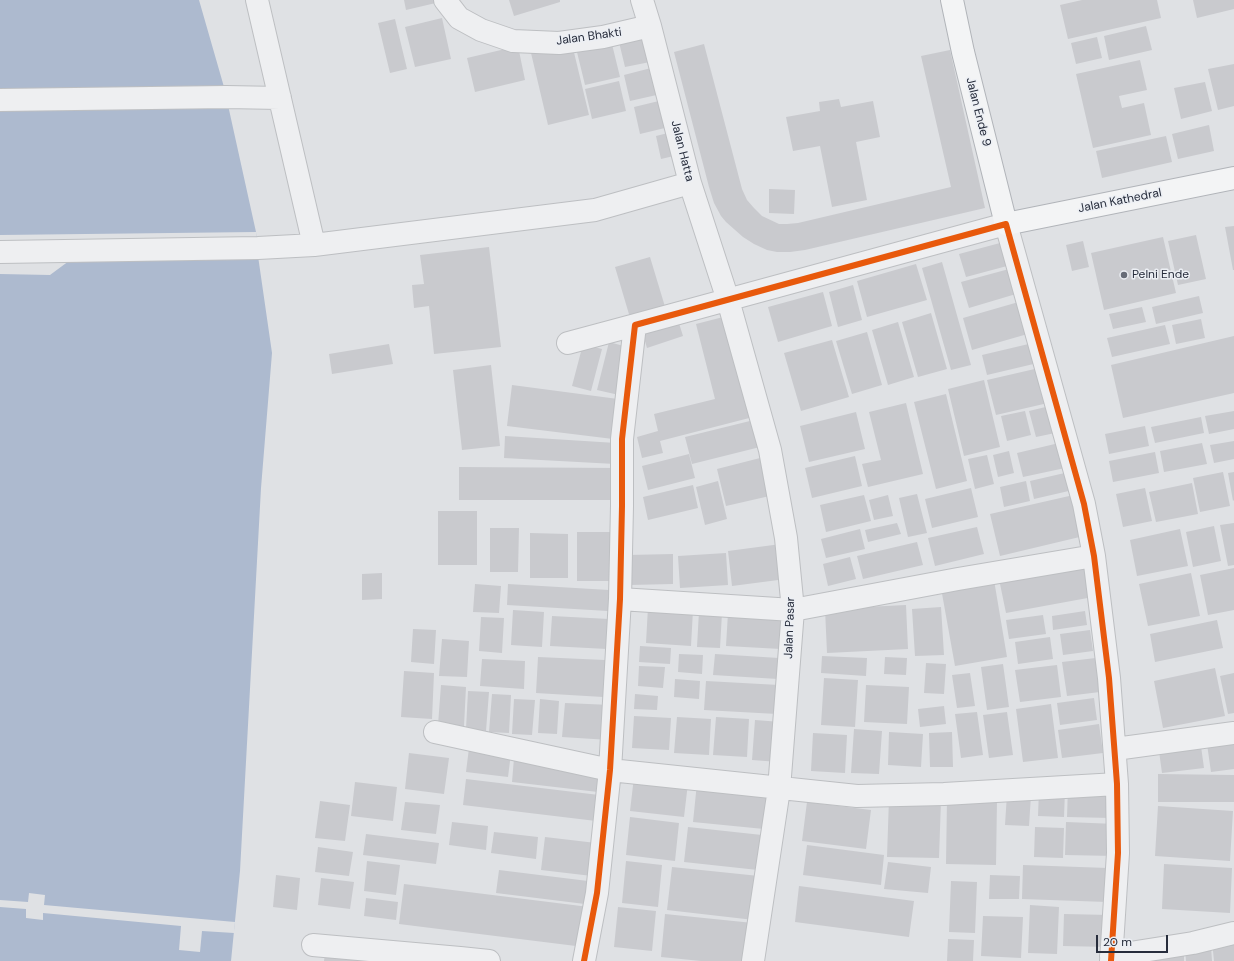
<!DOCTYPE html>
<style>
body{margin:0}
#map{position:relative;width:1234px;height:961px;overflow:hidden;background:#dfe1e4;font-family:"DM Sans",sans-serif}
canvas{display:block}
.scale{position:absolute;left:1096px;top:935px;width:72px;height:18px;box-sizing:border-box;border:2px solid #272d3c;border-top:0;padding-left:5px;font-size:12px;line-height:14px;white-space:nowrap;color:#272d3c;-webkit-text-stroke:3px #eceff4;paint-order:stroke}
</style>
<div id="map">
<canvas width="1234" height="961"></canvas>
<div class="scale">20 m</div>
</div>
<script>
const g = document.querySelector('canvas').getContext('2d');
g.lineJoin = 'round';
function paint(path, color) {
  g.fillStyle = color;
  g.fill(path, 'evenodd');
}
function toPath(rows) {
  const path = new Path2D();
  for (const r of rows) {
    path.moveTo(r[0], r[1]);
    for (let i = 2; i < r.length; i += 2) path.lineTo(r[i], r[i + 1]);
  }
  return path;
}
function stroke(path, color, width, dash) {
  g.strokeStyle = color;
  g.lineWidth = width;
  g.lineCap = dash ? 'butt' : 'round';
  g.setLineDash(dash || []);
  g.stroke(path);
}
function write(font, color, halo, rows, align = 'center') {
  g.font = font + ' "DM Sans",sans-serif';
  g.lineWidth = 3;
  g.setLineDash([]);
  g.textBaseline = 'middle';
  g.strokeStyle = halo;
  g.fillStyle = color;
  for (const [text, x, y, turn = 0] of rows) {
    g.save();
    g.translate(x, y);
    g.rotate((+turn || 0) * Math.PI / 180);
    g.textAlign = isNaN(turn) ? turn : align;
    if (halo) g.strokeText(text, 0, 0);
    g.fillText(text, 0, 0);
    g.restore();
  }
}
const water = toPath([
 [0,0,199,0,224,87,256,232,258,256,272,353,261,488,240,871,231,961,0,961]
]);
const pier = toPath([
 [256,232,258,256,73,258,50,275,0,274,0,235],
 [29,893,45,895,44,905,235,922,234,933,202,931,200,952,179,950,181,926,43,913,43,920,26,918,26,909,0,907,0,900,28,902]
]);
const building = toPath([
 [404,0,439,0,440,2,406,10],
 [509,0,560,0,560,2,514,16],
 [1082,0,1157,0,1161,18,1068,39,1060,5],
 [1193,0,1234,0,1234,9,1197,18],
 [442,18,451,59,415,67,405,27],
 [395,19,407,69,390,73,378,23],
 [1146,26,1152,50,1109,60,1104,36],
 [648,31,655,61,625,67,618,38],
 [1097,37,1102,58,1076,64,1071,43],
 [611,40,620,77,585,85,576,48],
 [572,44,589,115,548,125,531,53],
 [704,44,742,189,747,200,754,208,762,216,779,224,787,224,798,223,951,187,921,56,950,50,985,208,805,250,790,252,777,252,767,250,754,244,743,237,726,222,721,216,714,203,709,187,674,52],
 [518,46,525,80,475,92,467,58],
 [1140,60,1147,90,1119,96,1122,108,1144,103,1151,135,1093,148,1076,74],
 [1234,64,1234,106,1218,110,1208,69],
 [655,67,661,94,630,101,624,75],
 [619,81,626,111,592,119,585,89],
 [1205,82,1212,111,1181,119,1174,88],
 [839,99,841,107,873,101,880,137,856,142,867,200,832,207,820,146,793,151,786,117,820,111,819,102],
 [663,100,669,127,640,134,634,107],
 [1209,125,1214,151,1178,159,1172,134],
 [672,132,678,155,661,159,656,136],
 [1166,136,1172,162,1102,178,1096,151],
 [769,189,795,190,794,214,769,213],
 [1234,226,1234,270,1233,270,1225,227],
 [1196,235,1206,279,1178,285,1168,241],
 [1163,237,1176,293,1104,310,1091,253],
 [1083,241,1089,267,1072,271,1066,245],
 [1000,243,1007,266,966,277,959,254],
 [489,247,501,347,434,354,429,306,414,308,412,285,424,284,420,255],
 [650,257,666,310,631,321,615,267],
 [942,262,971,365,951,370,922,268],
 [916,264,927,300,867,317,857,281],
 [1009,269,1016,294,969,308,961,282],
 [853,285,862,320,838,327,829,292],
 [823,292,832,326,778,342,768,307],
 [1199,296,1203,313,1156,324,1152,307],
 [1022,301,1031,333,972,350,963,318],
 [1142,307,1146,322,1113,329,1109,314],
 [931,313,947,369,918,377,902,322],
 [731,315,757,416,660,441,663,453,642,458,637,437,658,431,654,414,715,399,696,324],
 [677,317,683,336,647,348,641,328],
 [1201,319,1205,338,1176,344,1172,325],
 [898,322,914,377,888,385,872,330],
 [1165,325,1170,344,1112,357,1107,338],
 [867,332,882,385,852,394,836,341],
 [1234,336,1234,393,1123,418,1111,365],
 [832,340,849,397,801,411,784,353],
 [609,342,631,348,619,395,597,390],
 [1037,342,1042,362,987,375,982,355],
 [389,344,393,364,332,374,329,354],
 [583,344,602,349,591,391,572,386],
 [491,365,500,446,462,450,453,370],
 [1039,368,1048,403,996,415,987,380],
 [984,380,1000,447,964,456,948,389],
 [512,385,618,399,613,439,507,426],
 [946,394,967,481,936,489,914,402],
 [906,403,923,474,868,487,862,464,881,460,869,412],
 [1054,405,1060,432,1036,437,1029,411],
 [1025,411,1031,435,1007,441,1001,416],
 [1234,411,1234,429,1209,434,1205,416],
 [856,412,865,449,809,462,800,426],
 [1201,417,1204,433,1155,443,1151,427],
 [754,420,760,447,692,464,685,437],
 [1145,426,1149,446,1109,454,1105,434],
 [505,436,616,443,615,464,504,458],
 [1234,441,1234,459,1214,463,1210,445],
 [1059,443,1065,468,1023,477,1017,453],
 [1202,443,1207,464,1164,472,1160,451],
 [1009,451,1014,473,998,477,993,455],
 [1155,452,1159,473,1113,482,1109,461],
 [689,454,695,478,648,490,642,466],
 [987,455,994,484,975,489,968,459],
 [855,456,862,486,812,498,805,468],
 [764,457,774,495,726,506,717,469],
 [459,467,620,468,620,500,459,500],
 [1069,472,1073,490,1034,499,1030,481],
 [1223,472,1230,506,1200,512,1193,478],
 [1234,472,1234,500,1233,501,1228,473],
 [718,481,727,519,705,525,696,487],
 [1026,481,1030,501,1004,507,1000,487],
 [1192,483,1198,514,1156,522,1149,492],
 [693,485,698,508,648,520,643,497],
 [971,488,978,517,932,528,925,499],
 [1145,488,1152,521,1123,527,1116,494],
 [917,494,927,533,908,537,899,498],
 [1078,494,1088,535,1000,556,990,514],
 [864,495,871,521,826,532,820,505],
 [888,495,893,516,874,520,869,500],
 [438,511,477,511,477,565,438,565],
 [897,523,901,534,868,542,865,530],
 [1234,523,1234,565,1228,566,1220,525],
 [1214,526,1221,561,1193,567,1186,532],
 [977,527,984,554,935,566,928,538],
 [490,528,519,528,518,572,490,572],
 [860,529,865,549,826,558,821,539],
 [1180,529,1188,566,1137,576,1130,540],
 [577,532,618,532,617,581,577,581],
 [530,533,568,534,568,578,530,578],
 [917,542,923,565,863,579,857,556],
 [781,544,786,579,732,586,728,551],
 [726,553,728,585,680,588,678,556],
 [673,554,673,584,629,585,628,555],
 [850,557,856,579,828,586,823,564],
 [1086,562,1093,597,1006,613,999,579],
 [1234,568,1234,610,1208,615,1200,575],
 [382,573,382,599,362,600,362,574],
 [1191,573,1200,616,1148,626,1139,584],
 [994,580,1007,657,955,666,941,588],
 [475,584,501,586,499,613,473,612],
 [508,584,609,590,608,611,507,605],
 [906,605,908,649,827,653,825,609],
 [648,607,693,610,691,646,646,643],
 [941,607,944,655,915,656,912,609],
 [513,610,544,612,542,647,511,645],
 [699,611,722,613,720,648,697,647],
 [1085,611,1087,625,1053,630,1052,616],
 [728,613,783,617,781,649,726,646],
 [1043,615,1046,634,1009,639,1006,620],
 [552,616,609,619,607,649,550,646],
 [481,617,504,618,502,653,479,651],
 [1217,620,1223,648,1155,662,1150,634],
 [413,629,436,630,434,664,411,662],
 [1090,630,1093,651,1063,655,1060,634],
 [1050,637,1053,659,1018,664,1015,642],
 [442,639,469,641,467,677,439,676],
 [640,646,671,648,670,664,639,662],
 [679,654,703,655,702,674,678,672],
 [715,654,779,658,778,679,713,675],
 [822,656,867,658,866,676,821,673],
 [538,657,605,660,603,697,536,693],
 [885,657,907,658,906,675,884,674],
 [1104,657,1108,691,1067,696,1062,662],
 [482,659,525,661,524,689,480,686],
 [926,663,946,664,944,694,924,693],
 [1003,664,1009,707,987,710,981,667],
 [1057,665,1061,697,1020,702,1015,670],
 [639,666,665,667,663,688,638,686],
 [1215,668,1225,716,1163,728,1154,681],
 [404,671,434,673,432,719,401,717],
 [970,673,975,706,957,708,952,675],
 [1234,673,1234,713,1228,714,1220,676],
 [824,678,858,680,855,727,821,725],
 [675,679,700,681,699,699,674,697],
 [706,681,779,685,777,714,704,710],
 [441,685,466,687,464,726,438,725],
 [866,685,909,687,907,724,864,722],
 [468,691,489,692,486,731,466,729],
 [492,694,511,695,509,733,489,732],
 [635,694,658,696,657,710,634,709],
 [1094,698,1097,720,1060,725,1057,703],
 [514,699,535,700,532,735,512,734],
 [540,699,559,701,557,734,538,733],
 [565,703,611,705,609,740,562,737],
 [1051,704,1058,758,1023,762,1016,709],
 [944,706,946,724,920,727,918,709],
 [977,712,983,755,961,758,955,714],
 [1007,712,1013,755,989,758,983,715],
 [634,716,671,718,669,750,632,748],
 [677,717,711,719,709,755,674,753],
 [716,717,749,719,747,757,713,755],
 [755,720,781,722,779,762,752,760],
 [1099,724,1103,753,1062,758,1058,730],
 [854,729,882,731,879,774,851,773],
 [889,732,923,734,921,767,888,765],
 [952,732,953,767,930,767,929,733],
 [813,733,847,735,845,773,811,771],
 [1234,733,1234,769,1211,772,1206,737],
 [1200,739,1204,768,1162,773,1158,744],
 [469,748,511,753,508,777,466,772],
 [409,753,449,758,444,794,405,789],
 [514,758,601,769,598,792,512,782],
 [1158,774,1234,775,1234,802,1158,802],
 [634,777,688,783,684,817,630,811],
 [466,779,599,795,596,821,463,805],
 [355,782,397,787,393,821,351,816],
 [697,783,769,790,764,829,693,822],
 [1068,787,1112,788,1111,818,1067,817],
 [1039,790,1065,790,1064,817,1038,816],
 [1007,794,1031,795,1029,826,1005,825],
 [889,798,941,800,939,858,887,857],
 [947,799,997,800,996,865,946,864],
 [320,801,350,805,345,841,315,838],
 [405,802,440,805,436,834,401,830],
 [807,802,871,810,866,849,802,841],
 [1158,806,1233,811,1230,861,1155,856],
 [630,817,679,823,675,861,626,855],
 [452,822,488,826,486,850,449,845],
 [1066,822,1116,824,1115,856,1065,855],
 [688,827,762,835,758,870,684,862],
 [1035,827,1064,828,1063,858,1034,857],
 [494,832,538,837,536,859,491,853],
 [366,834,439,843,436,864,363,855],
 [545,837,596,843,592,876,541,870],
 [807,845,884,855,881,885,803,875],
 [318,847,353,852,349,876,315,872],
 [367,861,400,865,396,895,364,891],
 [626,861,662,865,658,907,622,903],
 [888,862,931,867,928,893,884,889],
 [1164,864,1232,868,1230,913,1162,909],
 [1023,865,1108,868,1107,902,1022,899],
 [672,867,759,876,754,920,667,910],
 [499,870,596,882,593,905,496,893],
 [276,875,300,878,297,910,273,907],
 [990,875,1020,876,1019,899,989,899],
 [321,878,354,882,350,909,318,905],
 [951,881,977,882,975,933,949,932],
 [404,884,589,907,584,947,399,924],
 [799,886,914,901,909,937,795,922],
 [366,898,398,902,396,920,364,916],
 [1030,905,1059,907,1057,954,1028,953],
 [618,907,656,911,652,951,614,947],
 [665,914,753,923,749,961,701,961,661,957],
 [1064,914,1110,915,1109,947,1063,946],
 [983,916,1023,917,1021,958,981,956],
 [1234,938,1234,961,1214,961,1212,941],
 [948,939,974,940,973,961,947,961],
 [326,947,377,961,324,961],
 [1211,947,1212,961,1186,961,1185,948],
 [1184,954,1184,961,1151,961,1151,955]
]);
const minor = toPath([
 [257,0,314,245],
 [445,0,459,18,481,30,513,41,559,43,603,37,650,26],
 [642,0,650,26,690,183,728,300,770,450,786,538,793,610,779,789,753,961],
 [0,100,226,97,280,98],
 [0,252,258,248,314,245,595,210,690,183],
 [568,343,635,325],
 [620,599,793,610,958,579,1094,556],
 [435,732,610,770,857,796,944,794,1117,784],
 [1115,749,1234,733],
 [313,945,460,958],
 [1111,956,1193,943,1234,933],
 [459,961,460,958,489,961],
 [584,961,597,893,610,770,620,599,622,506,622,439,635,325,1006,224,1084,504,1094,556,1109,678,1117,784,1118,853,1111,961]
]);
const highway = toPath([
 [952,0,963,52,1006,224,1234,178]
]);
const cycleway = toPath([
 [584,961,597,893,610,770,620,599,622,506,622,439,635,325,1006,224,1084,504,1094,556,1109,678,1117,784,1118,853,1111,961]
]);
const markers = [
 [1124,275,4,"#676c77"]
];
const streetNames = [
 ["Jalan Bhakti",589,37,-8],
 ["Jalan Ende 9",978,112,76],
 ["Jalan Hatta",682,151,76],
 ["Jalan Kathedral",1120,201,-11],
 ["Jalan Pasar",790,628,-88]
];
const poiNames = [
 ["Pelni Ende",1132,275]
];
paint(water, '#adbacf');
paint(pier, '#dfe1e4');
paint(building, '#c9cace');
stroke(minor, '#bdbfc2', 24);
stroke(highway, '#b1b4b9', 24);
stroke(minor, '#eeeff1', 22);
stroke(highway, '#f3f4f5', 22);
stroke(cycleway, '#e8590c', 6);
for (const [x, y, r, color] of markers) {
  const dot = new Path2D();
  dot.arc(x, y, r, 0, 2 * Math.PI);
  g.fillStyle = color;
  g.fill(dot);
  stroke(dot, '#eceff4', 1.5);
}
write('12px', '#272d3c', '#eceff4', streetNames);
write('12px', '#272d3c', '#eceff4', poiNames, 'left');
</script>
